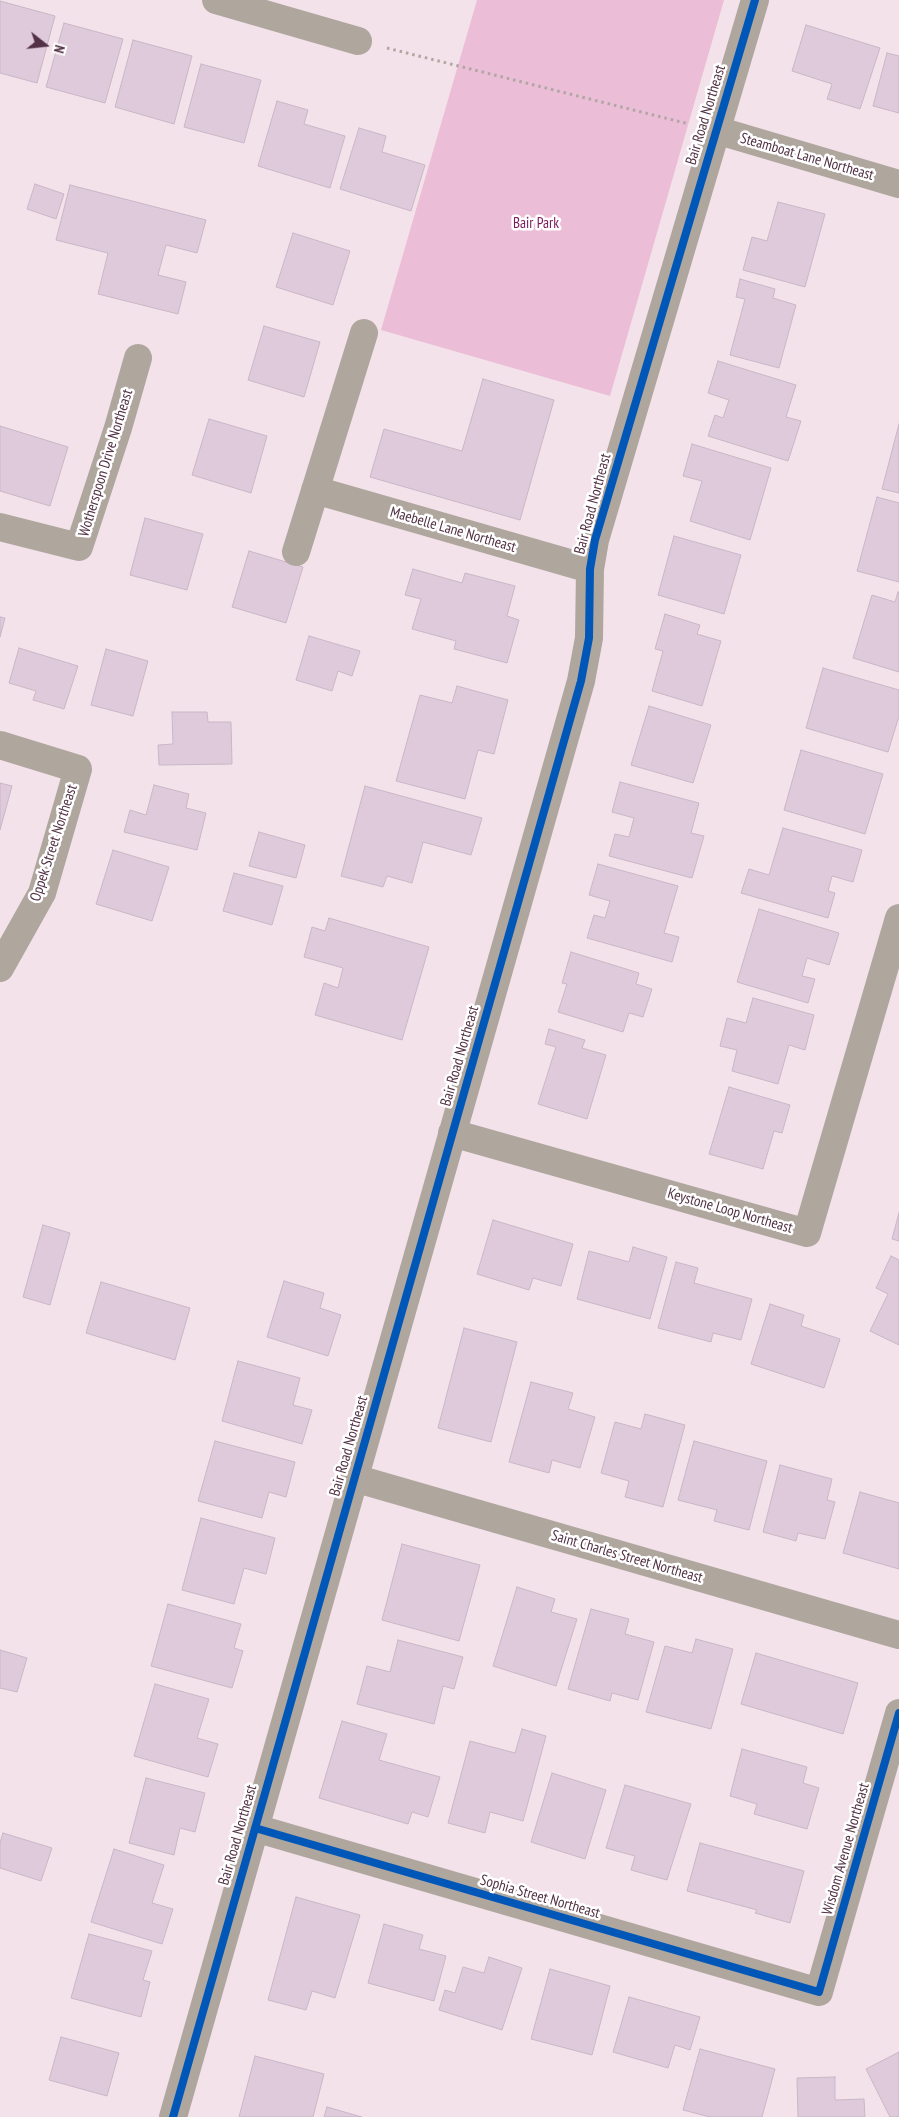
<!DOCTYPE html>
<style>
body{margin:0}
#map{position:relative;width:899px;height:2117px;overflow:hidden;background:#f4e2eb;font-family:"PT Sans Narrow",sans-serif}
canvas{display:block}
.north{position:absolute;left:20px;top:20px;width:50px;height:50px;-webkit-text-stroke:4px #fff;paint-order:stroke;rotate:106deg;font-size:14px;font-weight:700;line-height:20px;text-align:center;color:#513143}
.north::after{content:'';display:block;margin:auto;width:18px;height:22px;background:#513143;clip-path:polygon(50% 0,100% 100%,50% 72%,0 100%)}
</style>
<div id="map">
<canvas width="899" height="2117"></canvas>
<div class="north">N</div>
</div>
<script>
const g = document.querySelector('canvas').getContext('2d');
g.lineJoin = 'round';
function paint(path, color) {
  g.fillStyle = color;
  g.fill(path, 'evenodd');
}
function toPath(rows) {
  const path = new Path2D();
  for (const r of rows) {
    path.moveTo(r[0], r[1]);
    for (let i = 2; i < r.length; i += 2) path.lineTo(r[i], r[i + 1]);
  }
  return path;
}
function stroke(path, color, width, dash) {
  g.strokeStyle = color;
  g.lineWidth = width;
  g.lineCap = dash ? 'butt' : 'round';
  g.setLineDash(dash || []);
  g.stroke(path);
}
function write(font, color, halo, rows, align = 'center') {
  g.font = font + ' "PT Sans Narrow",sans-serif';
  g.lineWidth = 5;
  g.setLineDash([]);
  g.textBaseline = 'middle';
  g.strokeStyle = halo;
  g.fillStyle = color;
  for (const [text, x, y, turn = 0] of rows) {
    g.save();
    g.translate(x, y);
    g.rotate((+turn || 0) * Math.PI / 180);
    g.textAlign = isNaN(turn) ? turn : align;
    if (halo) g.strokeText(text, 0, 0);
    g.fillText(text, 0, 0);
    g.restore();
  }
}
const green = toPath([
 [477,0,724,0,610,396,381,330]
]);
const building = toPath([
 [0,1,55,16,37,83,0,73,0,1],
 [64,23,123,39,105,103,46,87,64,23],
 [806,25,880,48,860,109,827,99,832,84,792,71,806,25],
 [133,40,192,56,174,124,115,107,133,40],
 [887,53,899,56,899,113,873,106,887,53],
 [201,64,261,80,244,143,184,127,201,64],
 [277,101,308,110,304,124,345,136,330,188,258,166,277,101],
 [359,128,386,136,382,152,425,165,411,211,340,189,359,128],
 [35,184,64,194,56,219,27,209,35,184],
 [70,185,206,220,197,253,166,245,158,275,186,282,178,314,98,294,108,253,56,240,70,185],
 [778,202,825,214,805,287,743,270,752,237,767,241,778,202],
 [293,233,350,251,333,305,276,287,293,233],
 [740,279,775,289,773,298,796,305,779,368,730,355,745,299,736,297,740,279],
 [264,326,320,342,304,397,248,380,264,326],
 [718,361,796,385,786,417,801,421,788,461,708,436,715,415,723,418,729,400,708,393,718,361],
 [483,379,554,400,520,520,370,477,384,429,462,451,483,379],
 [209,419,267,436,251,493,192,475,209,419],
 [899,424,899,493,882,489,899,424],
 [0,426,68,447,50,506,0,491,0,426],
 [692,444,771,468,750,540,690,521,702,481,683,476,692,444],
 [877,497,899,503,899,582,857,571,877,497],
 [145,518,203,534,187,590,130,575,145,518],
 [674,536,741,555,724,614,658,595,674,536],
 [249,551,303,567,286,623,232,607,249,551],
 [413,569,462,583,465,573,515,586,507,616,519,620,507,663,454,649,456,641,412,629,421,599,405,595,413,569],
 [898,592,899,592,899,672,853,658,872,595,895,602,898,592],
 [665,614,700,625,697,634,721,641,702,706,652,691,663,651,655,649,665,614],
 [0,617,5,618,0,637,0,617],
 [309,636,360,651,352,676,338,671,332,691,296,680,309,636],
 [19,648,78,666,64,709,33,700,36,691,9,683,19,648],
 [106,649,148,661,133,716,91,705,106,649],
 [823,668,899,690,899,716,888,752,806,728,823,668],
 [457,686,508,700,494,754,478,750,465,799,396,781,420,695,452,703,457,686],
 [649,706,711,725,693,783,631,765,649,706],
 [172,712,207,712,208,722,231,722,232,764,159,765,158,745,173,744,172,712],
 [801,750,883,774,865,834,784,810,801,750],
 [620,782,699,803,691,833,704,836,692,878,609,856,615,834,629,837,634,818,612,812,620,782],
 [0,783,12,786,0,830,0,783],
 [154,785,189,794,186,808,206,813,197,850,124,832,130,810,146,815,154,785],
 [365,786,482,818,471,855,423,842,412,883,387,876,383,887,341,876,365,786],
 [783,828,862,850,853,882,832,876,828,891,835,893,828,918,741,893,749,869,769,875,783,828],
 [259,832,305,845,296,878,249,866,259,832],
 [113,850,169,867,152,921,96,904,113,850],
 [598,864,678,886,664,933,679,937,672,962,587,938,594,915,605,918,610,901,589,895,598,864],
 [234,873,283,886,272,925,223,911,234,873],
 [759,909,839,933,829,965,807,958,802,976,815,979,808,1003,737,982,759,909],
 [329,918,429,947,402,1040,315,1015,324,983,338,988,343,968,304,957,312,927,325,931,329,918],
 [571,952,639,973,636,984,652,989,643,1017,629,1013,623,1032,558,1012,567,984,562,983,571,952],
 [753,998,814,1015,805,1050,789,1045,778,1084,732,1071,737,1050,720,1046,727,1018,746,1023,753,998],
 [549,1029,585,1040,582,1048,606,1055,587,1119,538,1104,556,1047,545,1044,549,1029],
 [729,1087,790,1105,782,1133,774,1131,763,1169,709,1154,729,1087],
 [899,1213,899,1241,892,1239,899,1213],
 [493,1220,573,1244,561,1286,533,1278,529,1290,477,1274,493,1220],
 [43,1225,70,1233,50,1305,23,1297,43,1225],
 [633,1247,667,1257,650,1319,577,1299,589,1251,629,1262,633,1247],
 [891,1256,899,1260,899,1345,870,1331,888,1294,876,1288,891,1256],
 [676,1262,698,1268,694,1283,752,1299,741,1340,713,1333,711,1342,658,1328,676,1262],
 [284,1281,324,1293,320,1308,341,1315,328,1356,267,1337,284,1281],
 [101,1282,190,1308,175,1360,86,1333,101,1282],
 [770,1304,804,1315,801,1326,840,1339,824,1388,751,1364,770,1304],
 [464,1328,517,1342,491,1442,438,1428,464,1328],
 [238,1361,300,1378,293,1405,312,1410,302,1444,222,1421,238,1361],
 [531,1382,573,1393,568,1409,595,1417,580,1468,552,1460,549,1473,509,1462,531,1382],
 [645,1414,685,1425,663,1507,625,1497,629,1481,601,1473,615,1422,641,1429,645,1414],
 [215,1441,295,1462,286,1497,269,1492,262,1518,198,1501,215,1441],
 [694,1441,767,1461,749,1530,714,1521,717,1510,678,1500,694,1441],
 [780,1465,832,1479,827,1500,835,1502,825,1539,798,1533,796,1541,763,1532,780,1465],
 [860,1492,899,1503,899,1569,843,1553,860,1492],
 [201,1518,275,1538,266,1574,244,1568,234,1604,182,1590,201,1518],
 [402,1544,480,1565,459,1641,382,1620,402,1544],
 [517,1587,555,1599,551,1612,577,1619,556,1686,493,1666,517,1587],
 [168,1604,241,1624,234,1648,243,1651,232,1688,151,1666,168,1604],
 [591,1609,629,1619,625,1634,654,1642,638,1700,612,1693,610,1701,568,1689,591,1609],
 [696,1639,733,1649,711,1729,646,1712,665,1646,692,1653,696,1639],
 [398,1640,463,1657,454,1689,443,1686,434,1724,357,1704,367,1666,390,1672,398,1640],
 [0,1650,27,1658,17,1692,0,1688,0,1650],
 [756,1653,858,1683,843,1734,741,1704,756,1653],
 [155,1684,209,1699,197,1738,218,1744,208,1777,134,1756,155,1684],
 [342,1721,387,1734,379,1760,440,1777,428,1817,412,1812,408,1824,319,1798,342,1721],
 [522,1729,546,1736,523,1821,490,1812,485,1833,448,1823,470,1741,515,1753,522,1729],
 [742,1749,807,1767,803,1783,819,1788,807,1829,754,1814,757,1804,730,1796,742,1749],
 [552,1773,606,1790,585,1859,531,1842,552,1773],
 [146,1778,205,1793,195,1832,180,1828,174,1855,129,1843,146,1778],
 [625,1785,691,1804,667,1880,631,1870,635,1856,606,1848,625,1785],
 [3,1833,52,1848,41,1881,0,1868,0,1843,3,1833],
 [700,1843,804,1871,790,1923,755,1913,757,1910,687,1891,700,1843],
 [114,1849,164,1865,152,1903,173,1909,162,1944,91,1922,114,1849],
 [296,1897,360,1915,335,1998,312,1991,306,2010,268,2000,296,1897],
 [384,1924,423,1935,419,1949,446,1956,434,2001,368,1983,384,1924],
 [89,1934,152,1951,143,1980,150,1982,141,2017,71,1998,89,1934],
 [489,1957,522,1968,502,2030,439,2010,445,1990,455,1993,463,1967,484,1973,489,1957],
 [550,1969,610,1986,592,2055,531,2039,550,1969],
 [629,1997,700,2017,690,2050,675,2045,668,2068,613,2052,629,1997],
 [61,2037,119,2053,107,2096,49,2080,61,2037],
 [700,2049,775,2069,762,2117,710,2117,683,2110,700,2049],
 [899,2052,899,2117,890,2117,866,2069,899,2052],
 [255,2056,324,2074,313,2117,239,2117,255,2056],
 [835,2077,835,2100,864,2099,865,2117,798,2117,797,2078,835,2077],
 [327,2107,362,2117,324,2117,327,2107]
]);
const path = toPath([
 [387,48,689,124]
]);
const minor = toPath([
 [216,0,358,41],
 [716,130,899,184],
 [315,490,590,569],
 [0,527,79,547,118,428,138,358],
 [296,552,364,333],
 [0,745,78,769,42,893,0,968],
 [452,1133,807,1233,899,918],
 [354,1478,899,1635],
 [255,1828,819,1992,899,1713],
 [173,2117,581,681,589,638,590,569,595,540,755,0]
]);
const cycleway = toPath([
 [255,1828,819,1992,899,1713],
 [173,2117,581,681,589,638,590,569,595,540,755,0]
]);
const streetNames = [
 ["Bair Road Northeast",706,115,-73],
 ["Steamboat Lane Northeast",807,157,16],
 ["Wotherspoon Drive Northeast",106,463,-73],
 ["Bair Road Northeast",593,504,-75],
 ["Maebelle Lane Northeast",453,530,16],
 ["Oppek Street Northeast",54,843,-72],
 ["Bair Road Northeast",460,1056,-74],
 ["Keystone Loop Northeast",730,1211,16],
 ["Bair Road Northeast",349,1446,-74],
 ["Saint Charles Street Northeast",627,1557,16],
 ["Bair Road Northeast",238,1835,-74],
 ["Wisdom Avenue Northeast",846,1849,-74],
 ["Sophia Street Northeast",540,1897,16]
];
const parkNames = [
 ["Bair Park",536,224]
];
paint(green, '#ebbdd6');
paint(building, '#decadb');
stroke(building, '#c9b6c6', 1);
stroke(path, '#b0a6a2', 3, [2.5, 4]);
stroke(minor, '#afa69e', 28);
stroke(cycleway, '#0057b8', 8);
write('15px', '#513143', '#fff', streetNames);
write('15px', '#7b1a5b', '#fff', parkNames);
</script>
